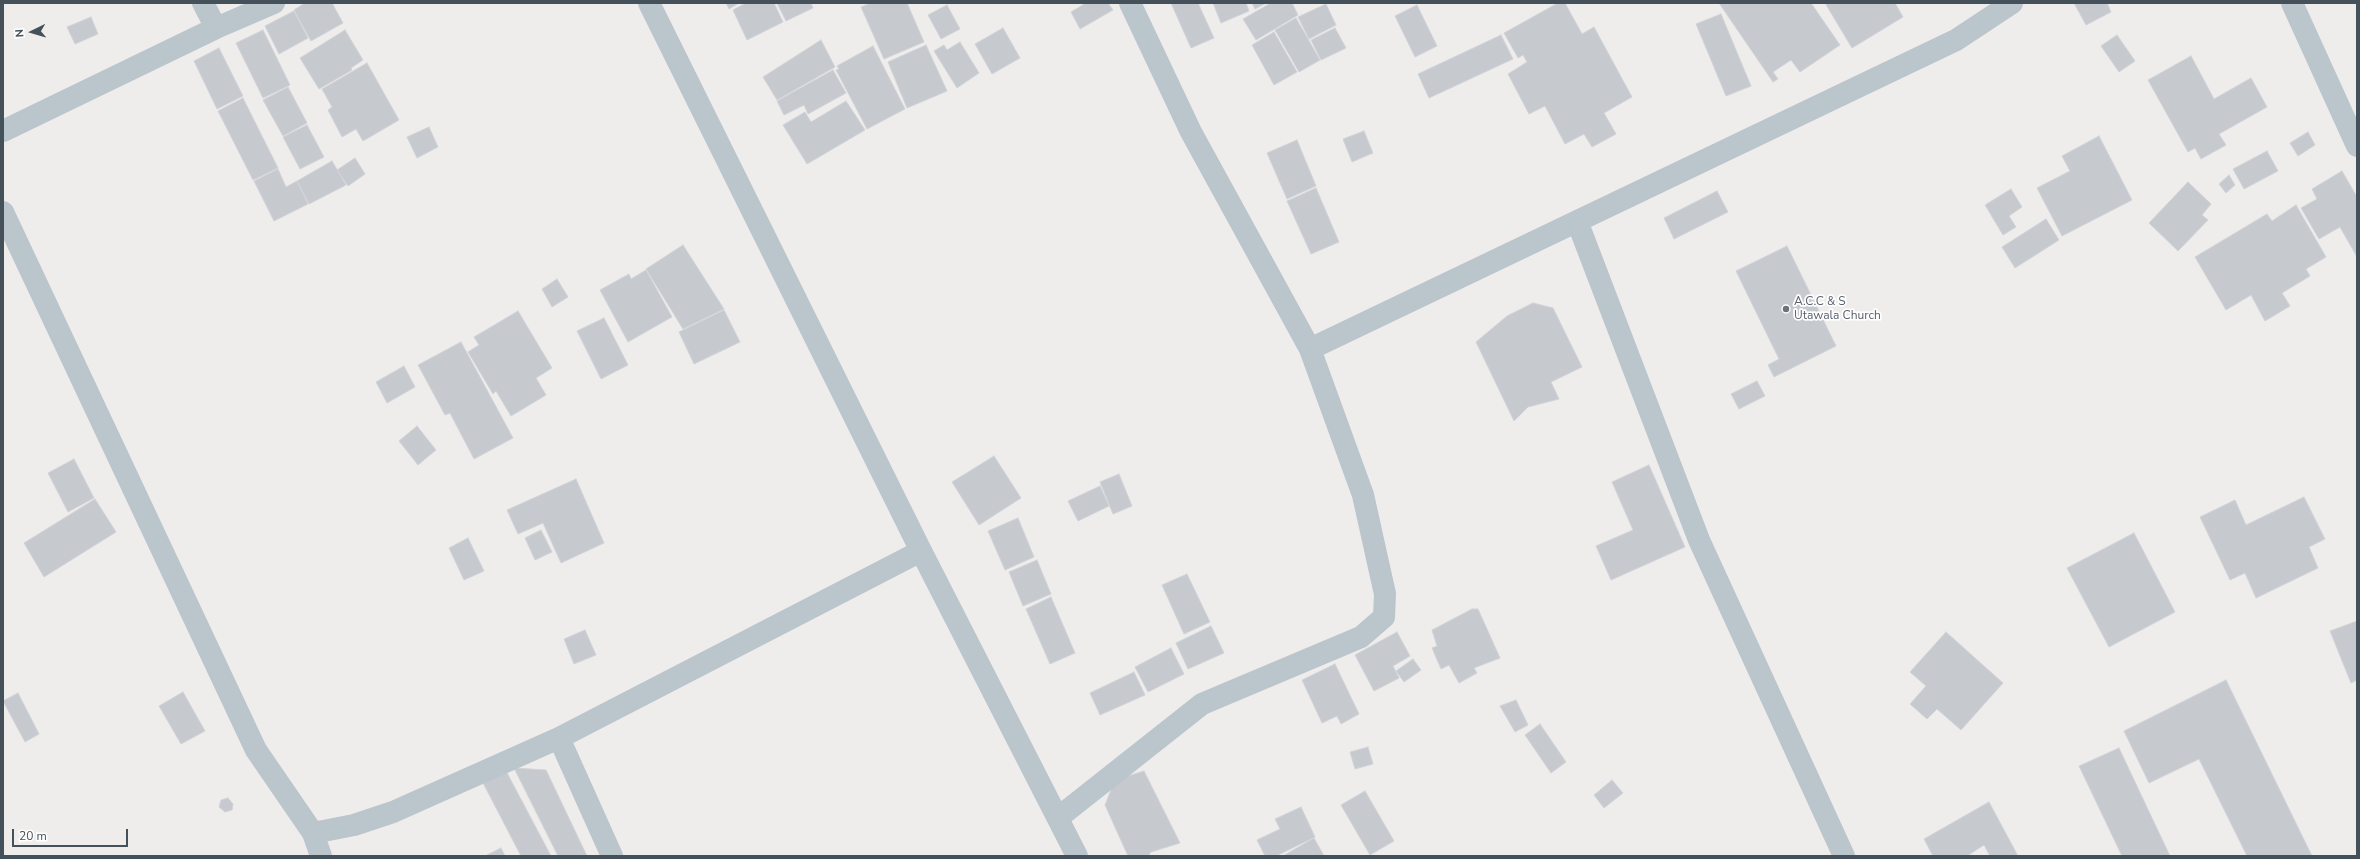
<!DOCTYPE html>
<style>
body{margin:0}
#map{position:relative;width:2360px;height:859px;overflow:hidden;background:#efecec;font-family:"Nunito Sans",sans-serif}
canvas{display:block}
.frame{position:absolute;inset:0;border:4px solid #44515a;pointer-events:none}
.north{position:absolute;left:12px;top:12px;width:40px;height:40px;-webkit-text-stroke:3px #fff;paint-order:stroke;rotate:265deg;font-size:11px;font-weight:700;line-height:16px;text-align:center;color:#44515a}
.north::after{content:'';display:block;margin:auto;width:14px;height:18px;background:#44515a;clip-path:polygon(50% 0,100% 100%,50% 72%,0 100%)}
.scale{position:absolute;left:12px;top:829px;width:116px;height:18px;box-sizing:border-box;border:2px solid #44515a;border-top:0;padding-left:5px;font-size:12px;line-height:14px;white-space:nowrap;color:#44515a;-webkit-text-stroke:3px #fff;paint-order:stroke}
</style>
<div id="map">
<canvas width="2360" height="859"></canvas>
<div class="frame"></div>
<div class="north">N</div>
<div class="scale">20 m</div>
</div>
<script>
const g = document.querySelector('canvas').getContext('2d');
g.lineJoin = 'round';
function paint(path, color) {
  g.fillStyle = color;
  g.fill(path, 'evenodd');
}
function toPath(rows) {
  const path = new Path2D();
  for (const r of rows) {
    path.moveTo(r[0], r[1]);
    for (let i = 2; i < r.length; i += 2) path.lineTo(r[i], r[i + 1]);
  }
  return path;
}
function stroke(path, color, width, dash) {
  g.strokeStyle = color;
  g.lineWidth = width;
  g.lineCap = dash ? 'butt' : 'round';
  g.setLineDash(dash || []);
  g.stroke(path);
}
function write(font, color, halo, rows, align = 'center') {
  g.font = font + ' "Nunito Sans",sans-serif';
  g.lineWidth = 3.5;
  g.setLineDash([]);
  g.textBaseline = 'middle';
  g.strokeStyle = halo;
  g.fillStyle = color;
  for (const [text, x, y, turn = 0] of rows) {
    g.save();
    g.translate(x, y);
    g.rotate((+turn || 0) * Math.PI / 180);
    g.textAlign = isNaN(turn) ? turn : align;
    if (halo) g.strokeText(text, 0, 0);
    g.fillText(text, 0, 0);
    g.restore();
  }
}
const building = toPath([
 [305,3,332,3,343,23,311,41,294,10,305,3],
 [726,3,739,3,729,9,726,3],
 [746,3,774,3,783,22,747,40,733,10,746,3],
 [777,3,811,3,813,8,786,21,777,3],
 [871,3,907,3,924,42,884,59,861,7,871,3],
 [1086,3,1108,3,1113,10,1080,29,1071,12,1086,3],
 [1171,3,1198,3,1214,38,1191,48,1171,3],
 [1213,3,1246,3,1249,11,1221,23,1213,3],
 [1252,3,1266,3,1255,9,1252,3],
 [1271,3,1292,3,1298,15,1256,40,1243,19,1271,3],
 [1558,3,1565,3,1582,34,1594,27,1632,97,1604,113,1616,134,1592,147,1584,134,1565,144,1545,106,1529,114,1508,74,1527,62,1523,55,1518,58,1504,33,1558,3],
 [1719,3,1811,3,1840,45,1800,72,1791,60,1773,72,1778,79,1773,82,1719,3],
 [1825,3,1895,3,1903,17,1852,48,1825,3],
 [2074,3,2107,3,2111,12,2086,25,2074,3],
 [1326,4,1336,25,1309,39,1298,17,1326,4],
 [947,5,960,29,941,39,928,15,947,5],
 [1417,5,1437,46,1415,57,1395,16,1417,5],
 [294,11,308,38,279,54,265,26,294,11],
 [1721,14,1751,86,1726,96,1696,24,1721,14],
 [91,17,98,34,75,44,67,27,91,17],
 [1296,18,1320,60,1299,72,1275,30,1296,18],
 [1003,28,1020,58,992,74,975,44,1003,28],
 [1335,28,1346,48,1321,60,1311,40,1335,28],
 [263,30,290,85,263,98,236,43,263,30],
 [345,30,363,60,351,68,352,70,319,89,300,58,345,30],
 [1274,32,1297,72,1274,85,1252,45,1274,32],
 [1501,35,1513,59,1429,98,1418,74,1501,35],
 [2117,35,2135,61,2119,72,2101,46,2117,35],
 [821,40,835,67,777,100,763,77,821,40],
 [960,42,979,73,957,88,934,51,944,45,947,50,960,42],
 [926,45,947,91,907,108,888,62,926,45],
 [873,46,905,109,867,129,836,70,839,69,837,66,873,46],
 [219,48,243,96,217,109,194,61,219,48],
 [2191,56,2214,99,2251,78,2267,107,2219,134,2226,145,2201,159,2195,148,2188,152,2148,80,2191,56],
 [367,63,399,120,363,141,356,129,342,137,328,110,332,107,322,89,367,63],
 [833,70,846,93,808,114,804,105,784,115,777,101,833,70],
 [288,87,307,123,283,136,263,100,288,87],
 [243,98,278,168,253,180,218,111,243,98],
 [846,101,865,130,807,164,783,125,805,112,811,122,846,101],
 [307,125,324,157,300,169,283,137,307,125],
 [429,127,438,147,417,158,407,137,429,127],
 [1364,131,1373,153,1352,162,1343,139,1364,131],
 [2308,132,2315,145,2298,156,2290,143,2308,132],
 [2099,136,2132,200,2062,236,2037,188,2070,171,2062,156,2099,136],
 [1297,140,1316,186,1287,199,1267,153,1297,140],
 [2267,151,2278,171,2244,189,2233,169,2267,151],
 [355,158,365,174,348,186,337,170,355,158],
 [332,161,346,185,309,204,297,181,332,161],
 [278,169,286,187,297,181,308,204,274,221,254,181,278,169],
 [2342,171,2357,197,2357,257,2340,227,2319,239,2301,208,2317,199,2312,189,2342,171],
 [2229,175,2235,185,2226,193,2219,184,2229,175],
 [2188,182,2211,204,2202,215,2208,220,2178,251,2149,223,2188,182],
 [1316,188,1339,242,1311,254,1287,201,1316,188],
 [2011,189,2022,207,2009,216,2016,227,2003,235,1985,205,2011,189],
 [1717,191,1728,212,1674,239,1664,218,1717,191],
 [2296,205,2326,257,2306,269,2310,276,2282,293,2290,306,2265,321,2251,295,2226,310,2195,257,2267,214,2272,221,2296,205],
 [2046,219,2059,240,2015,268,2002,247,2046,219],
 [683,245,724,309,683,329,646,269,683,245],
 [1787,246,1836,346,1774,377,1768,365,1779,359,1736,271,1787,246],
 [646,270,672,317,628,342,600,290,629,274,631,279,646,270],
 [557,279,568,297,552,307,542,289,557,279],
 [1533,303,1553,308,1582,367,1551,382,1559,399,1528,407,1514,421,1476,342,1507,316,1533,303],
 [724,310,740,342,694,364,679,332,724,310],
 [518,311,552,368,536,378,546,395,511,416,496,391,493,394,468,352,479,345,474,337,518,311],
 [604,318,628,365,601,379,577,331,604,318],
 [461,342,513,438,474,459,450,413,445,415,418,365,461,342],
 [404,366,415,387,387,403,376,382,404,366],
 [1757,381,1765,396,1739,409,1731,394,1757,381],
 [417,426,436,450,418,465,399,441,417,426],
 [994,456,1021,498,979,525,952,482,994,456],
 [74,459,94,498,68,512,48,473,74,459],
 [1649,465,1685,547,1611,580,1596,546,1633,530,1612,482,1649,465],
 [1119,474,1132,506,1113,514,1100,482,1119,474],
 [576,479,604,543,561,563,543,523,518,534,507,510,576,479],
 [1100,486,1109,506,1078,521,1068,501,1100,486],
 [2304,497,2325,539,2309,547,2318,568,2256,598,2245,573,2230,580,2200,517,2235,500,2246,525,2304,497],
 [95,499,116,532,44,577,24,543,95,499],
 [1018,518,1034,557,1005,570,988,531,1018,518],
 [541,530,552,552,535,560,525,538,541,530],
 [2134,533,2175,612,2109,647,2067,568,2134,533],
 [468,538,484,571,464,580,449,548,468,538],
 [1037,560,1051,594,1023,606,1009,572,1037,560],
 [1187,574,1210,622,1184,634,1162,585,1187,574],
 [1051,597,1075,653,1050,664,1026,609,1051,597],
 [1472,609,1478,609,1500,658,1474,668,1477,673,1459,683,1449,665,1441,669,1432,648,1437,646,1432,630,1472,609],
 [2357,621,2357,680,2351,683,2330,631,2357,621],
 [1211,626,1224,653,1188,669,1176,643,1211,626],
 [585,630,596,655,574,664,564,639,585,630],
 [1397,632,1410,656,1393,666,1399,678,1374,691,1355,655,1397,632],
 [1946,632,2003,683,1961,730,1937,709,1927,719,1910,704,1926,686,1910,672,1946,632],
 [1171,648,1184,674,1148,692,1135,667,1171,648],
 [1413,659,1421,670,1404,682,1396,671,1413,659],
 [1335,664,1359,714,1341,724,1337,716,1322,723,1302,680,1335,664],
 [1134,672,1145,695,1100,715,1090,693,1134,672],
 [2226,680,2312,856,2247,856,2199,759,2149,783,2124,731,2226,680],
 [183,692,205,731,181,744,159,706,183,692],
 [18,693,39,734,25,742,3,701,18,693],
 [1516,700,1528,725,1515,732,1500,706,1516,700],
 [1540,724,1566,762,1551,773,1525,735,1540,724],
 [1368,747,1373,764,1355,769,1350,752,1368,747],
 [2119,748,2170,856,2122,856,2079,766,2119,748],
 [514,768,546,770,587,856,558,856,514,768],
 [505,769,551,856,521,856,482,781,505,769],
 [1144,771,1180,843,1151,852,1148,856,1128,856,1105,805,1115,780,1144,771],
 [1612,780,1623,793,1604,808,1594,795,1612,780],
 [1365,791,1394,841,1370,855,1341,805,1365,791],
 [228,798,233,804,232,810,225,812,219,807,221,800,228,798],
 [1989,802,2018,856,1990,856,1984,845,1967,856,1933,856,1924,839,1989,802],
 [1301,807,1315,837,1276,856,1265,856,1257,840,1280,829,1275,819,1301,807],
 [1314,838,1324,856,1283,856,1314,838],
 [501,848,505,856,485,856,501,848]
]);
const street = toPath([
 [203,3,216,28],
 [649,3,921,551,1077,856],
 [2292,3,2357,146],
 [3,131,216,28,274,3],
 [3,212,256,750,313,833,321,856],
 [1577,221,1699,540,1844,856],
 [1310,349,1956,40,2012,3],
 [559,738,612,856],
 [1059,817,1202,704,1361,637,1384,617,1385,594,1363,495,1310,349,1191,132,1130,3],
 [313,833,354,825,393,812,559,738,921,551]
]);
const markers = [
 [1786,309,4,"#6b7280"]
];
const worshipNames = [
 ["A.C.C & S",1794,302],
 ["Utawala Church",1794,316]
];
paint(building, '#c6cacf');
stroke(building, '#d0d3d8', 1);
stroke(street, '#bac5cc', 22);
for (const [x, y, r, color] of markers) {
  const dot = new Path2D();
  dot.arc(x, y, r, 0, 2 * Math.PI);
  g.fillStyle = color;
  g.fill(dot);
  stroke(dot, '#fff', 1.5);
}
write('12px', '#5b616d', '#fff', worshipNames, 'left');
</script>
